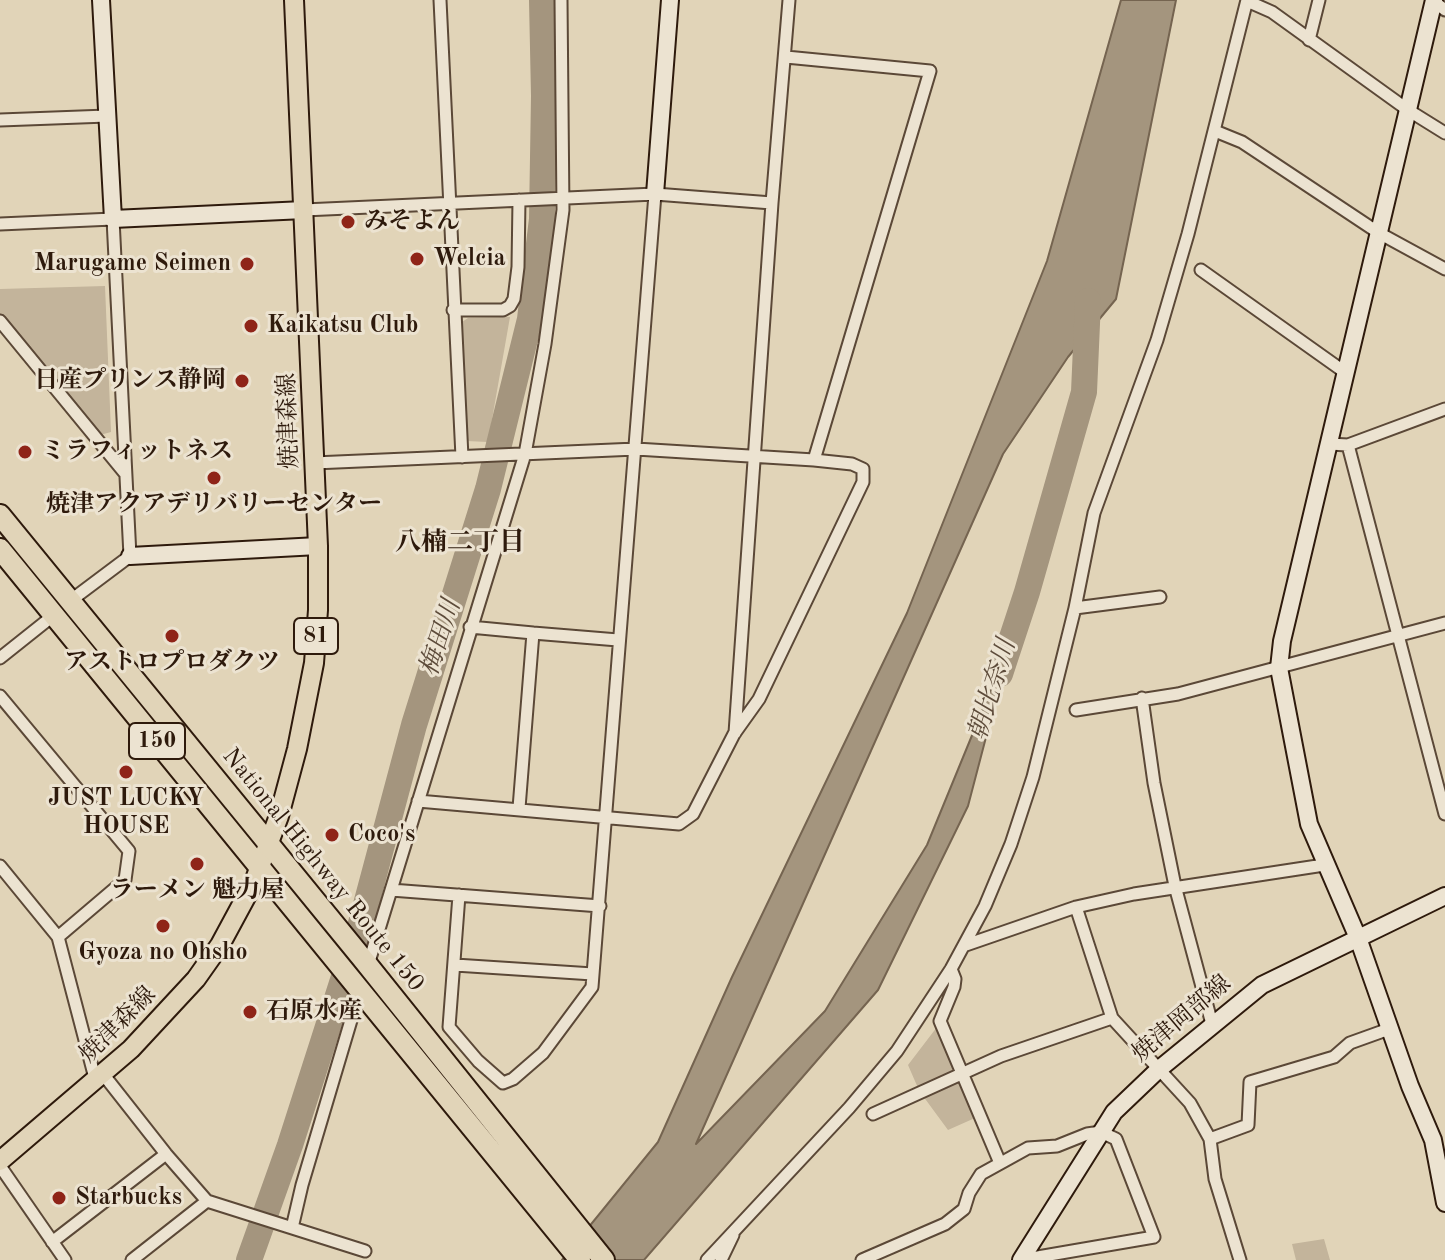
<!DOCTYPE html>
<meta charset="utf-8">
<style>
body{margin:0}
canvas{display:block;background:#e1d4b8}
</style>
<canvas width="1445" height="1260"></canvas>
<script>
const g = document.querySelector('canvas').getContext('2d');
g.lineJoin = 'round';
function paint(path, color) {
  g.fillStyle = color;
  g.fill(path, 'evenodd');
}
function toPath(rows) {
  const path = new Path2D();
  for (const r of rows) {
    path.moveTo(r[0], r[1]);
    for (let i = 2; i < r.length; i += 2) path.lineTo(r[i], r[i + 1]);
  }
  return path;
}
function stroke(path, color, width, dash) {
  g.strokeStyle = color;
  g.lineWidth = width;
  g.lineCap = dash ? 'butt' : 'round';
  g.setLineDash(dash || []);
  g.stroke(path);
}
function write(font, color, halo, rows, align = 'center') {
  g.font = font + ' "Old Standard TT","Noto Serif JP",serif';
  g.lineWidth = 6;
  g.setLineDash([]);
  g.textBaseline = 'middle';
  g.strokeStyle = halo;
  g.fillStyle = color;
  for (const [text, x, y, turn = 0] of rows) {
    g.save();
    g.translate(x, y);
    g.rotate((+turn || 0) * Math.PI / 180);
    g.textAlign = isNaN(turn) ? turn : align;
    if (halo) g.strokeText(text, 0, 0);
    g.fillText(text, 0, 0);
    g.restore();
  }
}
const green = toPath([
 [105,286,111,432,100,435,0,314,0,289],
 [510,317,488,442,466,441,462,322,468,318],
 [937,1027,956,1071,918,1088,908,1065],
 [959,1080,975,1118,948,1130,923,1096],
 [1324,1239,1330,1260,1296,1260,1292,1244]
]);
const water = toPath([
 [1121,0,1176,0,1116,299,1068,357,1003,454,696,1144,825,1011,927,845,1012,638,968,806,878,990,644,1260,562,1260,658,1142,732,977,907,613,1047,261,1121,0]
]);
const river = toPath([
 [1000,674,1027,592,1084,392,1088,301],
 [249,1260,290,1145,360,927,414,725,488,489,530,319,542,219,544,96,542,0]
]);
const street = toPath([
 [440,0,462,457],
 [1432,0,1445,10],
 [1247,1,1272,12,1408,110,1445,133],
 [1309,40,1319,0],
 [786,57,930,71,814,460],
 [0,120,107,116],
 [1215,131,1242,142,1379,233,1445,269],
 [304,210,655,194,772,203],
 [0,224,113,219,130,556,70,601],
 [1201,270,1346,373],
 [453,310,503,310,510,306,514,299,518,267,519,200],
 [0,321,124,472],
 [1329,444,1348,445,1445,409],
 [1348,445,1445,814],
 [314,463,636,449,814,460,852,464,863,469,863,482,759,699,734,734,693,814,679,824,418,801],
 [1075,608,1160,597],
 [470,627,533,633],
 [0,658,54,615],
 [0,696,129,851,125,880,58,937],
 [1142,698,1154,783,1175,886,1212,1024],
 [1076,710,1178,694,1445,623],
 [735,733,772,203,789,0],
 [519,808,533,633,618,640],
 [0,866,58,937,96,1082],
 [391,890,600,906],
 [459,895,449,1027,478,1061,503,1083,513,1079,543,1053,592,987,655,194],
 [1076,907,1112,1018,1190,1103,1210,1139,1215,1179,1240,1260],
 [966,945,1076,907,1134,894,1324,865],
 [368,965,525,454,545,344,563,210,561,0],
 [455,965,593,974],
 [951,969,955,979,954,987,940,1021,1000,1163],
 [103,1074,166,1154,207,1201,365,1251],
 [873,1114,1001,1056,1112,1018],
 [1210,1139,1248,1125,1250,1082,1334,1057,1350,1043,1389,1029],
 [0,1166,65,1260],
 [292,1228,302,1185,360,990],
 [52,1242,166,1154],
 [132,1260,207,1201],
 [707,1260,849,1108,897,1051,951,969,985,906,1011,844,1033,777,1075,608,1094,513,1157,340,1188,234,1247,0],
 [721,1260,733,1235],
 [862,1260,945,1224,964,1209,969,1193,981,1174,1028,1148,1057,1146,1087,1134,1101,1132,1116,1139,1154,1237,1032,1258]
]);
const secondary = toPath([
 [101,0,113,219,304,210],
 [1434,0,1282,641,1279,668,1309,824,1358,938,1410,1086,1433,1140,1445,1203],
 [655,194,670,0],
 [130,556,318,546],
 [1021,1260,1114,1112,1158,1070,1262,985,1445,896]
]);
const primary = toPath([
 [0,1161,131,1049,196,979,220,945,254,882,279,816,297,749,314,663,318,610,318,546,294,0]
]);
const highway = toPath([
 [0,515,362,958,604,1260],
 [0,549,580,1260]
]);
const markers = [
 [348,222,8,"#8f2418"],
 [417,259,8,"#8f2418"],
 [247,264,8,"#8f2418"],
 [251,326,8,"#8f2418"],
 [242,381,8,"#8f2418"],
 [25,452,8,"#8f2418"],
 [214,478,8,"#8f2418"],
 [172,636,8,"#8f2418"],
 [126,772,8,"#8f2418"],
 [332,835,8,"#8f2418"],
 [197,864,8,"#8f2418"],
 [163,926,8,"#8f2418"],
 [250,1012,8,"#8f2418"],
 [59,1198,8,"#8f2418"]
];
const shields = [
 [316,636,44],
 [157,741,56]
];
const shieldNames = [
 ["81",316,636],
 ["150",157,741]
];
const poiNames = [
 ["みそよん",364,222],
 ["Welcia",433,259],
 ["Marugame Seimen",231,264,"right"],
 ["Kaikatsu Club",267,326],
 ["日産プリンス静岡",226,381,"right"],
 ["ミラフィットネス",41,452],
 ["焼津アクアデリバリーセンター",214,505,"center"],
 ["アストロプロダクツ",172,663,"center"],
 ["JUST LUCKY",126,799,"center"],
 ["HOUSE",126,827,"center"],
 ["Coco's",348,835],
 ["ラーメン 魁力屋",197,891,"center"],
 ["Gyoza no Ohsho",163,953,"center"],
 ["石原水産",266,1012],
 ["Starbucks",75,1198]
];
const streetNames = [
 ["焼津森線",289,421,-92],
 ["National Highway Route 150",323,870,51],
 ["焼津岡部線",1182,1019,-40],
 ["焼津森線",118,1025,-45]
];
const neighbourhoodNames = [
 ["八楠二丁目",460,543]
];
const waterNames = [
 ["梅田川",441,638,-72],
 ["朝比奈川",993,690,-73]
];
paint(green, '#c3b49b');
paint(water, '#a4957e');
stroke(water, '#756450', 2);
stroke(river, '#a4957e', 26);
stroke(street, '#5b4837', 15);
stroke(secondary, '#2e1a0c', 20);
stroke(primary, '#2e1a0c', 22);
stroke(highway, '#2e1a0c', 24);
stroke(street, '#ece3d1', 11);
stroke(secondary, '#ece3d1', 16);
stroke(primary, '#e1d4b8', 18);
stroke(highway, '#e1d4b8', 20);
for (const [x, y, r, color] of markers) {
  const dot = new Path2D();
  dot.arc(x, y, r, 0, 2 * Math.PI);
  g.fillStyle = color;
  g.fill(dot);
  stroke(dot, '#ece3d1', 3);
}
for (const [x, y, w] of shields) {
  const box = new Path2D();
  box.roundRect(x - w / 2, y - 18, w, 36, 6);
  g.fillStyle = '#ece3d1';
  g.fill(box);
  stroke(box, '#2e1a0c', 2);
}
write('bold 22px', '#2e1a0c', null, shieldNames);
write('bold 24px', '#2e1a0c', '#ece3d1', poiNames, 'left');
write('24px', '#2e1a0c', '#ece3d1', streetNames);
write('bold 26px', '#2e1a0c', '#ece3d1', neighbourhoodNames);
write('italic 26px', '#5d4b3a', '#ece3d1', waterNames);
</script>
